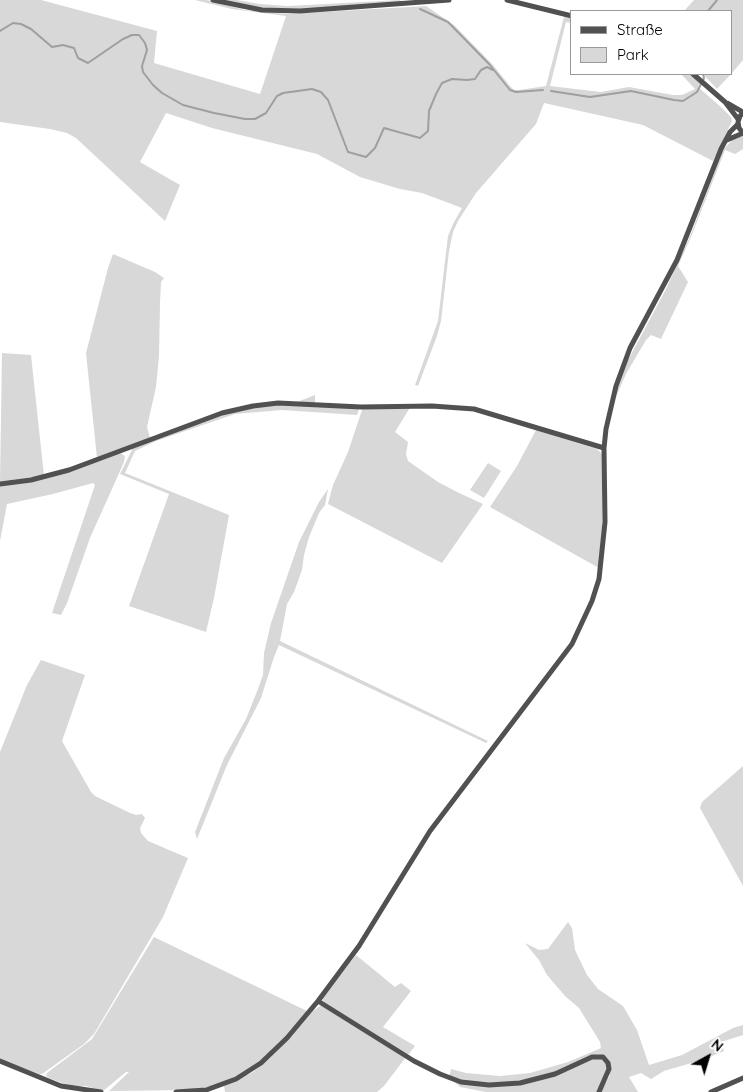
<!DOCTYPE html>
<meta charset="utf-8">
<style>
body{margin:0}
#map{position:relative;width:743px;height:1092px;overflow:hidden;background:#fff;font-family:Quicksand,sans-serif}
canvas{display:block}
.legend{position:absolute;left:570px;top:10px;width:162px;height:65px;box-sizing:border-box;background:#fff;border:1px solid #999;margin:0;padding:6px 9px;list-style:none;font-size:15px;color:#000}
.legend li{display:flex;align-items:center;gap:10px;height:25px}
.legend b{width:25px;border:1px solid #999}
.north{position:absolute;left:683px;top:1032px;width:50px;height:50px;-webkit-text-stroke:4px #fff;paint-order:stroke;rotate:39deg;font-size:14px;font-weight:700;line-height:20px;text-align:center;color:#000}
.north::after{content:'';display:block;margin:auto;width:18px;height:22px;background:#000;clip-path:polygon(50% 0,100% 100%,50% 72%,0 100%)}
</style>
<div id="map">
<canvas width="743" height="1092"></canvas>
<ul class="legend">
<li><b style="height:6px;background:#515151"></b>Straße</li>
<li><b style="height:14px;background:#d8d8d8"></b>Park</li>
</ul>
<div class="north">N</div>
</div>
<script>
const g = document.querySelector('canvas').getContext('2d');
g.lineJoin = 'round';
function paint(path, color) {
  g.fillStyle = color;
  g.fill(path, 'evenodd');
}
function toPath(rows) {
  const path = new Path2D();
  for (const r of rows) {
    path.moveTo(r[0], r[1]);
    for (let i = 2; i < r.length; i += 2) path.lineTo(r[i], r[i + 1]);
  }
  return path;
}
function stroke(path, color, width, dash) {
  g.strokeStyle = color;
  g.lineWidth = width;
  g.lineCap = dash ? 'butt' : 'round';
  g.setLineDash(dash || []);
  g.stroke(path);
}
const green = toPath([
 [0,0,41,0,157,31,154,63,260,94,286,16,232,9,195,0,207,0,245,10,287,14,426,6,454,25,493,65,510,86,514,90,519,90,546,86,564,17,572,18,572,23,566,22,550,86,601,92,629,87,673,95,682,95,695,89,681,74,690,74,700,83,698,87,722,108,731,117,732,121,713,161,643,125,544,103,536,124,476,193,458,221,453,232,449,251,441,321,437,336,418,386,415,385,438,321,448,236,453,224,462,208,422,193,400,189,360,177,317,154,212,128,166,113,140,162,180,185,165,221,76,138,67,133,50,129,0,122],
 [220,0,237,0,260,4,288,6,401,0,398,3,300,9,262,8],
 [694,0,743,0,743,60,732,73,732,11,684,11],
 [703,74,731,74,717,89],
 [743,136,743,149,735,154,725,150,691,237,678,266,688,282,661,339,651,335,646,340,626,374,614,401,619,382,627,362,664,293,689,239,723,150,734,138],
 [113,254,155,272,164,278,161,282,160,303,159,356,156,387,147,427,150,438,97,458,86,353,108,268],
 [2,353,31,355,44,476,0,482],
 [315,395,315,405,359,409,357,415,282,410,235,414,156,441,135,451,125,473,229,515,214,598,206,632,129,606,169,494,120,474,133,448,225,413,247,408,297,402],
 [411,406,395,432,408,442,406,454,408,461,438,482,457,492,483,504,442,563,328,504,333,485,348,452,363,407],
 [536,430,597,449,603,455,602,528,599,568,490,507,517,466],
 [120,453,125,456,124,462,90,538,67,603,61,615,52,613,95,485,93,483,53,494,7,504,0,541,0,485,32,481],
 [488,463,501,471,484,498,470,490],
 [328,489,325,505,319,513,309,537,304,555,302,570,294,592,287,604,280,641,488,741,486,743,279,645,274,657,261,698,227,765,197,839,195,832,224,758,246,719,258,689,263,675,264,653,271,623,299,542,319,502],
 [41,660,85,675,62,741,91,792,95,796,130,813,136,815,142,814,145,818,140,828,141,833,148,841,188,858,163,917,94,1034,84,1044,42,1074,39,1074,0,1060,0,752,27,685],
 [743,766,743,886,700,808,702,802],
 [568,922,572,928,575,950,587,975,598,989,623,1006,637,1030,649,1065,682,1055,733,1028,743,1025,743,1035,721,1042,724,1051,705,1059,664,1071,651,1079,641,1073,629,1077,638,1092,601,1092,610,1075,607,1072,598,1092,486,1092,460,1087,449,1077,451,1069,466,1073,500,1076,530,1073,568,1062,601,1048,600,1042,579,1008,565,996,547,975,539,960,525,943,539,950,548,949],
 [154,937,307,1011,282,1041,261,1061,247,1071,222,1083,203,1088,189,1090,109,1091,129,1072,126,1072,103,1091,86,1086,73,1087,49,1078,46,1076,47,1073,92,1039],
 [356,955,395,987,401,983,411,991,383,1027,415,1046,408,1055,324,1002,322,998],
 [320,1006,322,1006,406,1057,384,1086,377,1092,225,1092,224,1086,253,1072,268,1060,290,1038,313,1011]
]);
const stream = toPath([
 [420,9,448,22,490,65,510,90,516,92,543,90],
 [708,11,717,0],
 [0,31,13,23,21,24,31,29,52,47,63,45,74,48,78,58,88,63,123,39,132,35,139,35,145,43,147,50,142,66,143,72,153,85,162,93,183,105,214,113,245,119,255,119,266,113,277,96,283,93,312,89,321,92,328,100,348,152,366,157,375,148,384,128,420,138,428,131,429,111,436,94,442,83,452,79,467,80,475,79,481,70,487,67,493,70],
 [551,91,590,97,631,91,674,100,683,101,697,92,704,78,703,74]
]);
const minor = toPath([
 [213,0,262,10,300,11,449,0],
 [507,0,572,16],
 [693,74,725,102,738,119],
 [727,103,743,112],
 [743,113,740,116,738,122,739,128,743,133],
 [727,140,743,133],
 [0,484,31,480,69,470,222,413,253,406,278,403,361,407,432,406,474,409,604,448],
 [318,1001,414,1061,440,1074,461,1082,489,1085,520,1083,555,1074,592,1057,603,1057,608,1063,609,1069,599,1092],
 [0,1061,61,1086,101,1092],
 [176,1092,206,1090,236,1079,261,1063,287,1038,318,1001,359,946,430,831,572,644,592,601,599,579,605,522,604,448,606,429,616,386,630,348,677,260,721,149,730,132,738,124],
 [711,1092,743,1078]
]);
paint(green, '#d8d8d8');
stroke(stream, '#9f9f9f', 2);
stroke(minor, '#515151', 5);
</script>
